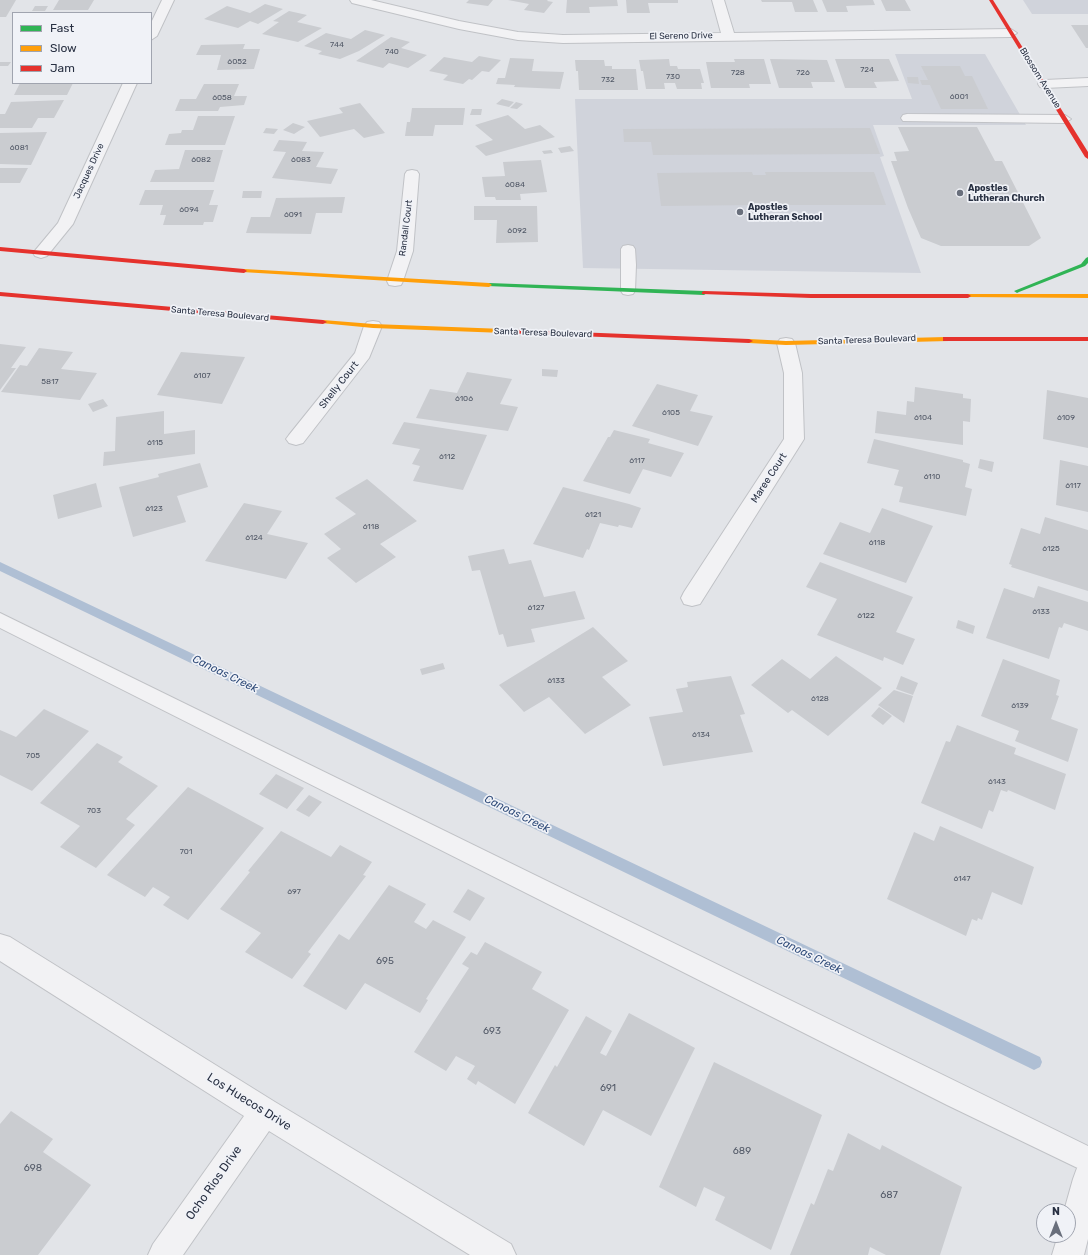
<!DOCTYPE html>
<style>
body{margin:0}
#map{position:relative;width:1088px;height:1255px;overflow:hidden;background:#e2e4e8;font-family:Rubik,sans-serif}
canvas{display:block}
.legend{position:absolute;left:12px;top:12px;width:140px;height:72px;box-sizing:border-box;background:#f0f2f7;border:1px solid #a0a4af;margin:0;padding:5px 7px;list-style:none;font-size:12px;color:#283042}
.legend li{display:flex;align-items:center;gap:8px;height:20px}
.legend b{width:20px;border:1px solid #a0a4af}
.north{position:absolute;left:1036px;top:1203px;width:40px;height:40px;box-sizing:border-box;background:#f0f2f7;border:1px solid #a0a4af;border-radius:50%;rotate:0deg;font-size:11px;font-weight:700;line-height:16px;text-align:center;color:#283042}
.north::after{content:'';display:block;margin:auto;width:14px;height:18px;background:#696f7c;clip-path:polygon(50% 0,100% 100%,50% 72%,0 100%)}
</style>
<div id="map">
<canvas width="1088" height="1255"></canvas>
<ul class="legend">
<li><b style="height:5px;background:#30b455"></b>Fast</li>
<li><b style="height:5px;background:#ff9f0a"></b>Slow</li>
<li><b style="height:5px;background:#e5322d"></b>Jam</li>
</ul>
<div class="north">N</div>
</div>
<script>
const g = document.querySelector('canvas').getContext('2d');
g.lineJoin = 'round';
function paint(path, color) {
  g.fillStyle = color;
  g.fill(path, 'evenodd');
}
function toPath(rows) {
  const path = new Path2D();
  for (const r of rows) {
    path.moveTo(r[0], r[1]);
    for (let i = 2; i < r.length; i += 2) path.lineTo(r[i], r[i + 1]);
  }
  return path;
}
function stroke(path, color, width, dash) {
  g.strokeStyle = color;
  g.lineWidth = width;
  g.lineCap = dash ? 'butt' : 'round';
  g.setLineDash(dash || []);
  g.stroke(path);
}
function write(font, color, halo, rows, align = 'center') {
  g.font = font + ' Rubik,sans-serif';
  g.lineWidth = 3.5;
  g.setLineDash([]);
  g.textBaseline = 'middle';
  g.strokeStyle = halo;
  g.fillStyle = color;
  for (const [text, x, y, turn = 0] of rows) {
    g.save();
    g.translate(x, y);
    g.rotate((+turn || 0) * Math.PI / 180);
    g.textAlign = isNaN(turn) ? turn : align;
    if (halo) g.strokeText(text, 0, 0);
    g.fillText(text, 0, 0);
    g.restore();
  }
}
const built = toPath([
 [1023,0,1088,0,1088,14,1032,14],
 [895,54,985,54,1026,125,873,125,884,156,880,157,921,273,583,268,575,99,912,99]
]);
const stream = toPath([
 [0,562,1040,1057,1042,1062,1040,1067,1034,1070,1028,1067,0,571,0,562]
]);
const building = toPath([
 [0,0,16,0,6,17,0,17],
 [59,0,94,0,88,10,53,10],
 [469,0,493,0,488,6,466,3],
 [508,0,548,0,547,1,553,2,544,13,524,10,529,4],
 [567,0,617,0,618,6,589,7,590,13,566,13],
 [626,0,678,0,678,3,648,3,650,13,627,13],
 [761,0,813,0,818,12,795,12,792,2,762,2],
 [822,0,873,0,875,5,846,6,848,12,827,12],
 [881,0,905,0,911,11,886,11],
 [265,4,283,9,258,24,250,21,238,28,204,19,227,6,250,13],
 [35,6,48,6,45,11,32,11],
 [289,11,307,15,297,22,322,28,298,42,262,34,279,22,273,21],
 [1071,25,1088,25,1088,48,1086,48],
 [365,30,385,35,359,51,340,59,318,54,322,51,304,46,326,33,351,39],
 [391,37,410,42,401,48,427,55,408,68,389,63,383,68,356,61],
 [245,44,243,49,260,49,254,69,217,70,221,55,196,55,201,45],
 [479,56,501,60,489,72,482,71,472,80,469,79,463,84,443,80,448,75,429,71,444,57,472,62],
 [510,58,534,59,532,71,564,72,560,89,514,87,515,85,496,84,498,78,505,78],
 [669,59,670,66,677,66,678,69,700,69,704,83,701,83,702,89,677,89,675,83,664,83,665,89,646,89,643,71,641,71,639,60],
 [734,59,764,59,771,84,749,84,750,88,711,88,706,62,735,62],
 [770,59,827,60,835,82,811,82,813,88,779,88],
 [835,59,889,59,899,81,874,82,877,88,845,88],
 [575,60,604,60,605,66,612,66,612,69,636,69,638,90,579,90,578,71,576,71],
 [0,62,11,62,8,66,0,66],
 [921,66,960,66,965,76,972,76,988,109,941,109,930,85,922,85,920,80,928,80],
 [907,77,918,77,919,84,908,83],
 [20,83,56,84,73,83,67,95,14,95],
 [204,84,239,84,234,96,247,96,244,105,220,107,218,111,175,111,180,99,196,99],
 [502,99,514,102,509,107,496,104],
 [64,100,54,118,38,118,32,128,0,128,0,114,5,114,11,102],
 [516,102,523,104,517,109,510,108],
 [360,103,385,133,364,138,354,129,320,137,307,121,343,113,339,108],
 [412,108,465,108,463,125,435,125,433,136,405,136,407,122,410,122],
 [472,109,482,109,481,115,470,115],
 [508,115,525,129,540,125,555,137,486,156,475,146,493,140,475,125],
 [198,116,235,116,225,145,165,145,169,134,181,133,182,130,193,130],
 [293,123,305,127,294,134,283,130],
 [898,127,977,127,995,161,1002,161,1041,238,1029,246,941,246,921,238,908,208,891,161,897,161,894,152,909,151],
 [266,128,278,129,274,134,263,133],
 [870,128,880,154,653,155,651,142,624,142,623,129],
 [47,132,31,165,0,164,0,133],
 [279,140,307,142,302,151,324,152,316,167,338,169,331,184,272,178,286,152,273,151],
 [570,146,574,151,561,153,558,148],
 [185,150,223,150,214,182,150,182,155,170,179,169],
 [551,150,553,153,544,154,542,151],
 [541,160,547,192,520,194,521,200,496,200,495,197,485,197,482,177,505,176,503,162],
 [0,168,28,168,20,183,0,183],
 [752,172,753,175,766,175,765,172,874,172,886,205,773,205,773,203,759,203,760,205,661,206,657,173],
 [145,190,214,190,209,205,218,205,213,222,204,222,203,225,163,225,166,215,160,215,163,205,139,205],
 [243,191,262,191,261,198,242,198],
 [345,197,342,213,316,213,311,234,246,233,251,217,270,217,276,198],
 [474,206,537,206,538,242,496,243,497,220,474,220],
 [0,344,26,347,11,368,16,368,0,390],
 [39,348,73,352,61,369,97,373,80,400,1,392,20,365,27,366],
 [181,352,245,357,222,404,157,395],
 [542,369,558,370,557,377,542,376],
 [467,372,512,379,500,404,518,407,508,431,416,418,430,389,457,393],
 [657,384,698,395,690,411,713,416,698,446,632,426],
 [915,387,963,394,963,398,971,399,970,422,963,421,963,445,875,433,877,411,906,415,907,401,914,402],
 [1047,390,1088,398,1088,448,1043,439],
 [103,399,108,406,93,412,88,404],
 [164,411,164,434,195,430,195,454,103,466,104,452,115,451,116,417],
 [404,422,487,435,463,490,413,481,420,466,412,464,420,449,392,444],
 [614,430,650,439,648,443,684,453,671,477,643,469,630,494,583,481,608,437,610,437],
 [874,439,963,460,963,462,970,464,965,487,972,489,966,516,899,502,903,487,894,485,899,470,867,463],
 [980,459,994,462,992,472,978,468],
 [1060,460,1088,466,1088,512,1056,505],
 [200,463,208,487,177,496,186,522,133,537,119,487,159,477,158,474],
 [367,479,417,521,380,544,396,557,356,583,327,558,341,549,324,534,356,514,335,498],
 [96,483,102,507,58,519,53,495],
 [563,487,629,504,641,508,632,528,619,525,618,527,600,523,589,550,587,549,583,558,533,544],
 [244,503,282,511,267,534,308,543,286,579,205,561],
 [882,508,933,526,906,583,823,554,840,522,870,533],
 [1045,517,1088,530,1088,591,1011,567,1012,565,1009,564,1021,528,1040,534],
 [504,549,509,564,531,560,544,597,575,591,585,619,531,629,535,642,507,647,503,634,499,635,480,570,472,571,468,556],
 [820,562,913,597,896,632,915,639,903,665,884,657,883,661,817,635,837,599,806,587],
 [1038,586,1088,602,1088,631,1064,623,1062,628,1059,627,1049,659,986,638,1004,588,1034,598],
 [958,620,975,626,973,634,956,628],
 [593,627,628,661,602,677,631,705,585,734,549,697,524,712,499,685],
 [836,656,882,688,828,736,792,710,788,713,751,685,782,659,810,679],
 [1003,659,1060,680,1056,695,1059,696,1051,719,1078,729,1068,762,1015,741,1019,731,981,716],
 [443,663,445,669,422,675,420,669],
 [731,676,745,714,740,715,753,752,663,766,649,717,683,712,676,689,688,687,687,682],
 [901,676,918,683,913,695,896,689],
 [894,690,913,696,904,723,878,705],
 [879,707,892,716,883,725,871,716],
 [44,709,89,731,32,791,0,775,0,730,16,737],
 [957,725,1016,748,1014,754,1066,774,1055,810,1008,790,1007,792,1001,790,993,812,989,810,982,829,921,803,946,741,950,742],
 [97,743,123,757,118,762,158,786,126,819,135,825,96,868,60,847,80,826,40,803],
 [276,774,304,788,287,809,259,794],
 [188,787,264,828,188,920,163,905,170,897,153,887,145,897,107,875],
 [309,795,322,802,309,817,296,810],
 [940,826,1034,867,1022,905,992,892,982,920,978,918,977,921,972,919,966,936,887,899,914,832,934,841],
 [281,831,331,857,340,845,372,862,363,875,366,876,308,952,311,954,292,979,245,952,261,933,220,909,250,872,248,871],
 [389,885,426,904,414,922,426,929,433,920,466,937,426,999,428,1000,420,1013,365,983,346,1010,303,986,339,934,349,940],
 [468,889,485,898,470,921,453,912],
 [485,942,542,972,532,989,569,1010,515,1104,478,1081,476,1085,467,1079,475,1066,456,1056,446,1071,414,1052,469,968,462,964,471,952,477,955],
 [629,1013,695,1048,651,1136,603,1110,584,1146,528,1113,555,1065,557,1067,586,1016,612,1031,600,1053,606,1056],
 [714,1062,822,1115,771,1250,715,1220,725,1197,704,1187,696,1207,659,1187],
 [11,1111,53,1139,43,1152,91,1185,38,1255,0,1255,0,1124],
 [848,1133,880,1150,882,1145,962,1187,940,1255,886,1255,870,1247,868,1255,790,1255,811,1203,814,1205,828,1169,833,1171]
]);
const lane = toPath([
 [907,114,1065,115,1071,119,1065,123,903,121,901,118,903,115,907,114],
 [628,245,633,246,635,249,636,265,635,291,633,294,628,295,623,294,621,291,621,249,623,246,628,245],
 [0,613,1088,1146,1088,1173,947,1105,0,628,0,613]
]);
const street = toPath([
 [162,0,174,0,157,36,151,40,151,23,162,0],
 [350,0,371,0,459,21,518,32,563,35,721,33,712,0,724,0,734,33,1011,29,1017,33,1011,37,563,43,518,40,459,29,352,3,350,0],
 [1088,78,1088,86,1045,88,1040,87,1038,84,1040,81,1045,80,1088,78],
 [123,83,137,83,73,224,47,256,41,258,35,256,33,253,58,223,123,83],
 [412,170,417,171,419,174,413,251,403,281,401,285,395,286,389,285,387,281,397,251,405,174,407,171,412,170],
 [373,321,379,322,382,326,369,358,303,443,296,445,289,443,286,439,289,435,355,353,364,326,367,322,373,321],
 [786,338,792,339,795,343,802,373,804,439,700,604,692,606,684,604,681,598,684,592,784,439,784,373,777,343,780,339,786,338],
 [0,934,10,937,275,1102,511,1244,516,1255,470,1255,269,1131,183,1255,148,1255,153,1244,244,1116,0,961,0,934],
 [1088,1164,1088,1239,1084,1255,1052,1255,1058,1235,1068,1235,1068,1211,1064,1211,1073,1179,1077,1168,1088,1164]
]);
const fast = toPath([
 [1088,257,1088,263,1085,266,1019,292,1017,293,1014,291,1081,264,1086,258,1088,257],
 [489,283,704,291,707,293,704,295,487,286,486,285,489,283]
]);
const slow = toPath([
 [244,269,489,283,492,285,489,287,242,272,242,270,244,269],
 [968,294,1088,294,1088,298,966,297,965,296,968,294],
 [323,320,373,324,504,329,508,331,504,333,373,328,321,323,319,322,323,320],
 [946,337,949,337,949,341,786,345,749,343,745,341,749,339,786,341,946,337]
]);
const jam = toPath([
 [989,0,993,0,1088,152,1088,159,1085,157,989,0],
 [0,247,244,269,247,271,244,273,0,251,0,247],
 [704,291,811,294,968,294,971,296,968,298,811,298,702,294,702,292,704,291],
 [0,292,323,320,327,322,323,324,0,296,0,292],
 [501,329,749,339,753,341,749,343,504,333,500,331,501,329],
 [943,337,1088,337,1088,341,943,341,943,337]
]);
const markers = [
 [960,193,4,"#696f7c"],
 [740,212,4,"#696f7c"]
];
const numberNames = [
 ["744",337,45],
 ["740",392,52],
 ["6052",237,62],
 ["724",867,70],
 ["728",738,73],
 ["726",803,73],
 ["730",673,77],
 ["732",608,80],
 ["6001",959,97],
 ["6058",222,98],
 ["6081",19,148],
 ["6082",201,160],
 ["6083",301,160],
 ["6084",515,185],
 ["6094",189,210],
 ["6091",293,215],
 ["6092",517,231],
 ["6107",202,376],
 ["5817",50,382],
 ["6106",464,399],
 ["6105",671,413],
 ["6104",923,418],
 ["6109",1066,418],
 ["6115",155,443],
 ["6112",447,457],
 ["6117",637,461],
 ["6110",932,477],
 ["6117",1073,486],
 ["6123",154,509],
 ["6121",593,515],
 ["6118",371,527],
 ["6124",254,538],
 ["6118",877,543],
 ["6125",1051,549],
 ["6127",536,608],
 ["6133",1041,612],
 ["6122",866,616],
 ["6133",556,681],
 ["6128",820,699],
 ["6139",1020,706],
 ["6134",701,735],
 ["705",33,756],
 ["6143",997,782],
 ["703",94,811],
 ["701",186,852],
 ["6147",962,879],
 ["697",294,892]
];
const farStreetnames = [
 ["El Sereno Drive",681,36,-1],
 ["Blossom Avenue",1040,78,58],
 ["Jacques Drive",89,171,-65],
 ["Randall Court",406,228,-83],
 ["Santa Teresa Boulevard",220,314,5],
 ["Santa Teresa Boulevard",543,333,2],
 ["Santa Teresa Boulevard",867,340,-2]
];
const farPoinames = [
 ["Apostles",968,188],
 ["Lutheran Church",968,198],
 ["Apostles",748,207],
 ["Lutheran School",748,217]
];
const streetNames = [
 ["Shelly Court",339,385,-52],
 ["Maree Court",769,478,-57]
];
const nearNumbernames = [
 ["695",385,961],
 ["693",492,1031],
 ["691",608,1088],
 ["689",742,1151],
 ["698",33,1168],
 ["687",889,1195]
];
const waterNames = [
 ["Canoas Creek",225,674,26],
 ["Canoas Creek",517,814,26],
 ["Canoas Creek",809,955,26]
];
const nearStreetnames = [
 ["Los Huecos Drive",249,1102,32],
 ["Ocho Rios Drive",214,1183,-55]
];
paint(built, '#d0d3db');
paint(stream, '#afbfd4');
paint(building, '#caccd0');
stroke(lane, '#c0c2c6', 2);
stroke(street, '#c0c2c6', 2);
paint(lane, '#f2f2f4');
paint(street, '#f2f2f4');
paint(fast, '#30b455');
paint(slow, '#ff9f0a');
paint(jam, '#e5322d');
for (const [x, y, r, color] of markers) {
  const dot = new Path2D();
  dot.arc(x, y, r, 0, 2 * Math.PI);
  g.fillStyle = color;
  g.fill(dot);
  stroke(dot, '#f0f2f7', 1.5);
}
write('8px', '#515866', null, numberNames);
write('9px', '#283042', '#f0f2f7', farStreetnames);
write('bold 9px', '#283042', '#f0f2f7', farPoinames, 'left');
write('10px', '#283042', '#f0f2f7', streetNames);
write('10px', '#515866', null, nearNumbernames);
write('italic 11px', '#2f4b79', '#f0f2f7', waterNames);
write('12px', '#283042', '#f0f2f7', nearStreetnames);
</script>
